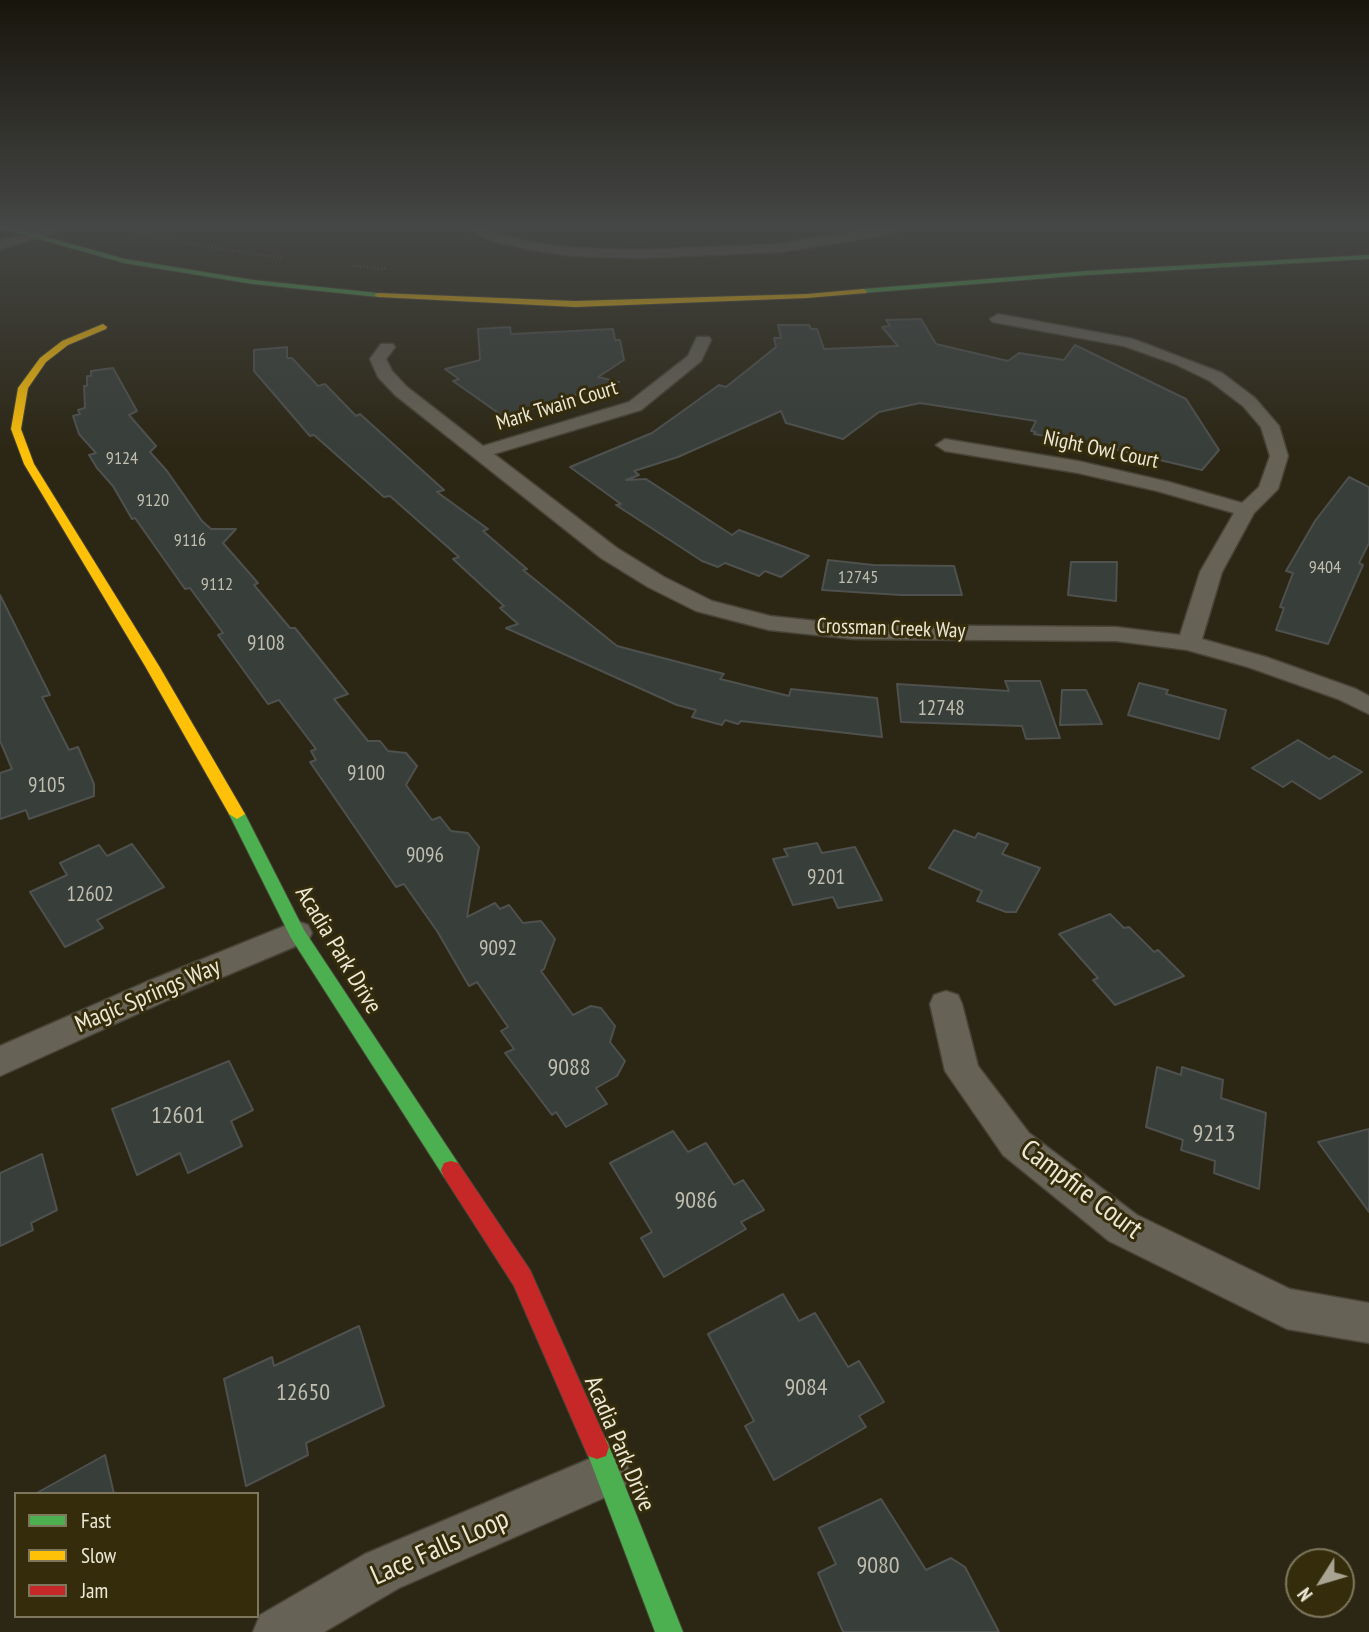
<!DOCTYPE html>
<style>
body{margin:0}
#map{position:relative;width:1369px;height:1632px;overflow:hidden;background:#2c2715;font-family:"PT Sans Narrow",sans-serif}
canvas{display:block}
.legend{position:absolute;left:14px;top:1492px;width:245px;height:126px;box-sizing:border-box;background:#352c0c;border:2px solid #7f775d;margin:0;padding:9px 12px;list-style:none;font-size:21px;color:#ede8d6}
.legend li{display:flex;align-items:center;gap:14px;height:35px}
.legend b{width:35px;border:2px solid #7f775d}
.north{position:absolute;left:1285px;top:1548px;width:70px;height:70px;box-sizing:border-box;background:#352c0c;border:2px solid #7f775d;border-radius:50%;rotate:233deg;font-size:19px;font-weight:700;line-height:28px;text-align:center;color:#ede8d6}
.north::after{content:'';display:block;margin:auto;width:24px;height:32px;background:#a9a492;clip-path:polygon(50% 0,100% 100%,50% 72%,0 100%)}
</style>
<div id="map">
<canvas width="1369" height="1632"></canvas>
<ul class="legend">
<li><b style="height:9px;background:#4caf50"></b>Fast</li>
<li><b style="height:9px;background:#ffc107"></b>Slow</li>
<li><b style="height:9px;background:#c62828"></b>Jam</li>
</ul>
<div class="north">N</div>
</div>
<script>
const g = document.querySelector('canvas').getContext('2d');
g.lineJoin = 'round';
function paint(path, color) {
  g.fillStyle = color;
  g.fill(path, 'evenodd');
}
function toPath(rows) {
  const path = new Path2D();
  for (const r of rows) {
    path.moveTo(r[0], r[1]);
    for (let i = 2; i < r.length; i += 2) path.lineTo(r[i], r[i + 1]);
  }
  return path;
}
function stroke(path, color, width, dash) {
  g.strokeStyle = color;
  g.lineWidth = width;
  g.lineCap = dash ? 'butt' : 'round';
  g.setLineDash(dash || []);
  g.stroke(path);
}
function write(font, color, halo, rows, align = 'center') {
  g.font = font + ' "PT Sans Narrow",sans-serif';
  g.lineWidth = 6;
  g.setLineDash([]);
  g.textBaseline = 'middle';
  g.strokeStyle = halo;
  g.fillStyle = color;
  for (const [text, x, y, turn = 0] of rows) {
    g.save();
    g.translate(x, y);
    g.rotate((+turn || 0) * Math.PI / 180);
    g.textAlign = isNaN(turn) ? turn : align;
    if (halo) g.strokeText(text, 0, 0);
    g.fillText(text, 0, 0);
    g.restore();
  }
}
const building = toPath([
 [921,319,936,344,1008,361,1019,353,1064,360,1075,345,1186,399,1219,450,1202,470,1105,447,1034,434,1036,432,1031,431,1036,421,920,403,879,412,843,439,786,423,781,411,678,457,634,471,639,475,626,480,646,479,732,535,739,530,809,556,781,577,765,571,759,576,725,563,718,567,702,561,616,505,621,504,570,467,652,433,719,385,726,387,776,347,774,338,781,338,778,325,809,325,811,329,817,329,824,349,898,346,882,327,890,326,886,320,921,319],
 [510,327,511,334,613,329,615,340,620,340,624,360,598,377,619,382,504,417,453,381,459,379,445,369,480,360,478,329,510,327],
 [287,347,287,358,292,358,318,386,325,384,356,416,360,414,444,490,437,492,488,529,483,531,527,569,523,570,617,646,724,674,720,679,789,696,791,689,877,698,882,737,741,721,738,724,725,720,722,725,692,717,696,710,677,705,506,628,518,624,500,608,504,606,453,559,459,557,390,496,384,497,314,435,310,436,254,371,254,350,287,347],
 [113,368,137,411,129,415,156,446,150,452,167,471,202,521,211,529,236,529,223,543,258,583,254,585,290,628,295,628,348,694,334,699,368,741,380,741,388,751,406,753,417,766,406,785,432,820,440,817,451,831,468,833,479,847,467,917,495,903,500,909,509,905,523,923,541,921,555,939,544,969,541,971,573,1015,591,1006,601,1008,615,1026,610,1042,625,1061,617,1076,596,1088,607,1104,566,1127,556,1112,552,1115,505,1053,514,1049,501,1031,508,1027,477,982,469,986,437,931,404,884,396,887,310,762,316,760,311,751,316,749,279,700,268,704,218,635,223,633,190,588,185,589,135,518,132,519,113,486,97,468,89,455,96,453,79,434,73,416,80,414,78,410,85,408,84,386,87,386,87,376,91,376,91,371,113,368],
 [1349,477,1369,487,1369,543,1359,563,1363,565,1328,644,1276,630,1284,608,1280,607,1293,573,1286,571,1315,521,1349,477],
 [828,560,873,565,954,566,962,595,901,595,822,590,828,560],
 [1071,562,1117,562,1116,601,1068,595,1071,562],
 [0,595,50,695,42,697,69,750,78,747,94,784,94,796,29,819,26,810,0,819,0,773,12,769,0,741,0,595],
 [1005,681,1040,681,1060,738,1026,739,1022,726,901,722,897,684,1009,691,1005,681],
 [1139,683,1168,690,1166,694,1226,710,1219,739,1128,715,1139,683],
 [1062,690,1086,690,1102,724,1060,725,1062,690],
 [1298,740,1329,759,1334,756,1362,772,1320,799,1292,781,1283,787,1252,768,1298,740],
 [954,830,975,838,978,833,1008,844,1002,854,1040,868,1016,912,1006,912,977,901,982,891,929,868,954,830],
 [817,843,822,853,855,847,882,900,838,908,833,897,793,905,773,859,788,856,784,849,817,843],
 [132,844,164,887,97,920,103,928,65,947,30,892,67,875,60,863,99,845,107,856,132,844],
 [1110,914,1124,928,1129,927,1154,952,1158,950,1184,976,1115,1005,1093,980,1098,978,1059,934,1110,914],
 [229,1061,253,1110,231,1121,242,1146,188,1173,180,1153,137,1175,112,1109,229,1061],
 [1157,1067,1181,1075,1182,1067,1223,1080,1221,1098,1266,1113,1259,1189,1214,1173,1215,1161,1181,1150,1183,1140,1146,1127,1157,1067],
 [1369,1129,1369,1212,1318,1142,1369,1129],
 [673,1131,688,1152,706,1143,734,1185,743,1180,764,1210,741,1222,746,1229,664,1277,641,1238,652,1232,610,1163,673,1131],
 [42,1154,57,1210,31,1223,33,1230,0,1246,0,1173,42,1154],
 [783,1294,799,1321,815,1313,848,1367,859,1361,884,1402,859,1416,866,1427,774,1480,745,1426,754,1421,708,1334,783,1294],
 [359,1326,384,1406,306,1443,308,1455,246,1486,224,1379,272,1357,274,1366,359,1326],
 [105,1455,114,1494,35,1494,105,1455],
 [881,1499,926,1570,951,1558,965,1567,999,1632,843,1632,818,1573,836,1564,819,1528,881,1499]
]);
const path = toPath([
 [102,224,185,243,282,258],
 [353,266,386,269]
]);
const street = toPath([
 [63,224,82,224,0,249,0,241,63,224],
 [459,224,475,224,501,235,530,242,574,248,641,250,780,244,894,224,915,224,914,227,863,239,780,252,641,258,574,256,530,250,492,241,459,224],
 [998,314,1133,339,1222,373,1255,398,1279,426,1288,456,1278,489,1254,513,1222,572,1202,639,1266,657,1356,689,1369,696,1369,714,1338,699,1248,667,1187,650,1116,641,854,639,769,630,696,611,648,587,601,558,395,395,378,377,370,359,381,344,393,344,395,347,386,359,392,371,407,387,483,446,629,402,688,356,697,337,709,337,711,340,701,361,641,410,494,454,617,548,664,577,712,601,770,616,854,625,1116,627,1180,635,1200,572,1234,513,1157,491,1078,473,945,451,936,445,945,439,1078,461,1169,482,1242,503,1259,487,1270,456,1261,427,1243,406,1210,381,1175,364,1124,346,993,322,990,319,998,314],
 [297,921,308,925,312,933,308,941,168,1000,0,1076,0,1046,146,982,297,921],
 [946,991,958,995,962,1004,978,1066,1029,1133,1137,1215,1290,1289,1369,1303,1369,1343,1287,1329,1109,1241,1003,1155,945,1071,930,1004,934,995,946,991],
 [608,1451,624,1457,630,1473,624,1489,399,1588,324,1632,253,1632,260,1615,365,1554,608,1451]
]);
const fast = toPath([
 [0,224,125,259,253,280,378,293,382,295,378,297,253,284,124,263,0,228,0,224],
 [1369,255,1369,259,1087,275,863,293,859,291,863,289,1087,271,1369,255],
 [237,809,245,814,304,930,458,1163,461,1170,458,1177,451,1179,444,1177,291,938,229,814,237,809],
 [597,1435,606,1438,683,1632,655,1632,585,1447,588,1438,597,1435]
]);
const slow = toPath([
 [863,289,867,291,866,293,807,298,575,307,378,297,374,295,378,293,575,301,807,294,863,289],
 [103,324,107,327,106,329,68,345,46,362,28,388,21,429,34,464,159,666,245,814,237,819,229,814,145,666,24,464,11,429,18,388,40,358,62,341,103,324]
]);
const jam = toPath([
 [451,1161,458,1163,530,1270,609,1447,606,1456,597,1459,588,1456,514,1286,444,1177,441,1170,444,1163,451,1161]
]);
const farNumbernames = [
 ["9124",122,459],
 ["9120",153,501],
 ["9116",190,541],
 ["9404",1325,568],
 ["12745",858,578],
 ["9112",217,585]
];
const farStreetnames = [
 ["Mark Twain Court",557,406,-17],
 ["Night Owl Court",1101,450,12],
 ["Crossman Creek Way",891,629,2]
];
const numberNames = [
 ["9108",266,644],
 ["12748",941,709],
 ["9100",366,774],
 ["9105",47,786],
 ["9096",425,856],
 ["9201",826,878],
 ["12602",90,895],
 ["9092",498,949]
];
const streetNames = [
 ["Acadia Park Drive",338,950,59],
 ["Magic Springs Way",148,996,-23],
 ["Acadia Park Drive",619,1444,67]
];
const nearNumbernames = [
 ["9088",569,1068],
 ["12601",178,1116],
 ["9213",1214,1134],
 ["9086",696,1201],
 ["9084",806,1388],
 ["12650",303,1393],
 ["9080",878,1566]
];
const nearStreetnames = [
 ["Campfire Court",1081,1190,37],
 ["Lace Falls Loop",440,1548,-24]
];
paint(building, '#383e3a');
stroke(building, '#4e514e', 2);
stroke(street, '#474336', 3);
stroke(fast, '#474336', 2);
stroke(slow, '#474336', 2);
stroke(jam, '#474336', 2);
stroke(path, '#646155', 2.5, [1, 2.5]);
paint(street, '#666256');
paint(fast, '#4caf50');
paint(slow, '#ffc107');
paint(jam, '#c62828');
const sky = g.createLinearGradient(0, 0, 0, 452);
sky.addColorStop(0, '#18150c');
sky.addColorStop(0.5, '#454746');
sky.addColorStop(1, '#45474600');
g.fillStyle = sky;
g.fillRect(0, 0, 1369, 452);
write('18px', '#c0beaf', null, farNumbernames);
write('21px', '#ede8d6', '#352c0c', farStreetnames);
write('21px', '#c0beaf', null, numberNames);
write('24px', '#ede8d6', '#352c0c', streetNames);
write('24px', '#c0beaf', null, nearNumbernames);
write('28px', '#ede8d6', '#352c0c', nearStreetnames);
</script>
